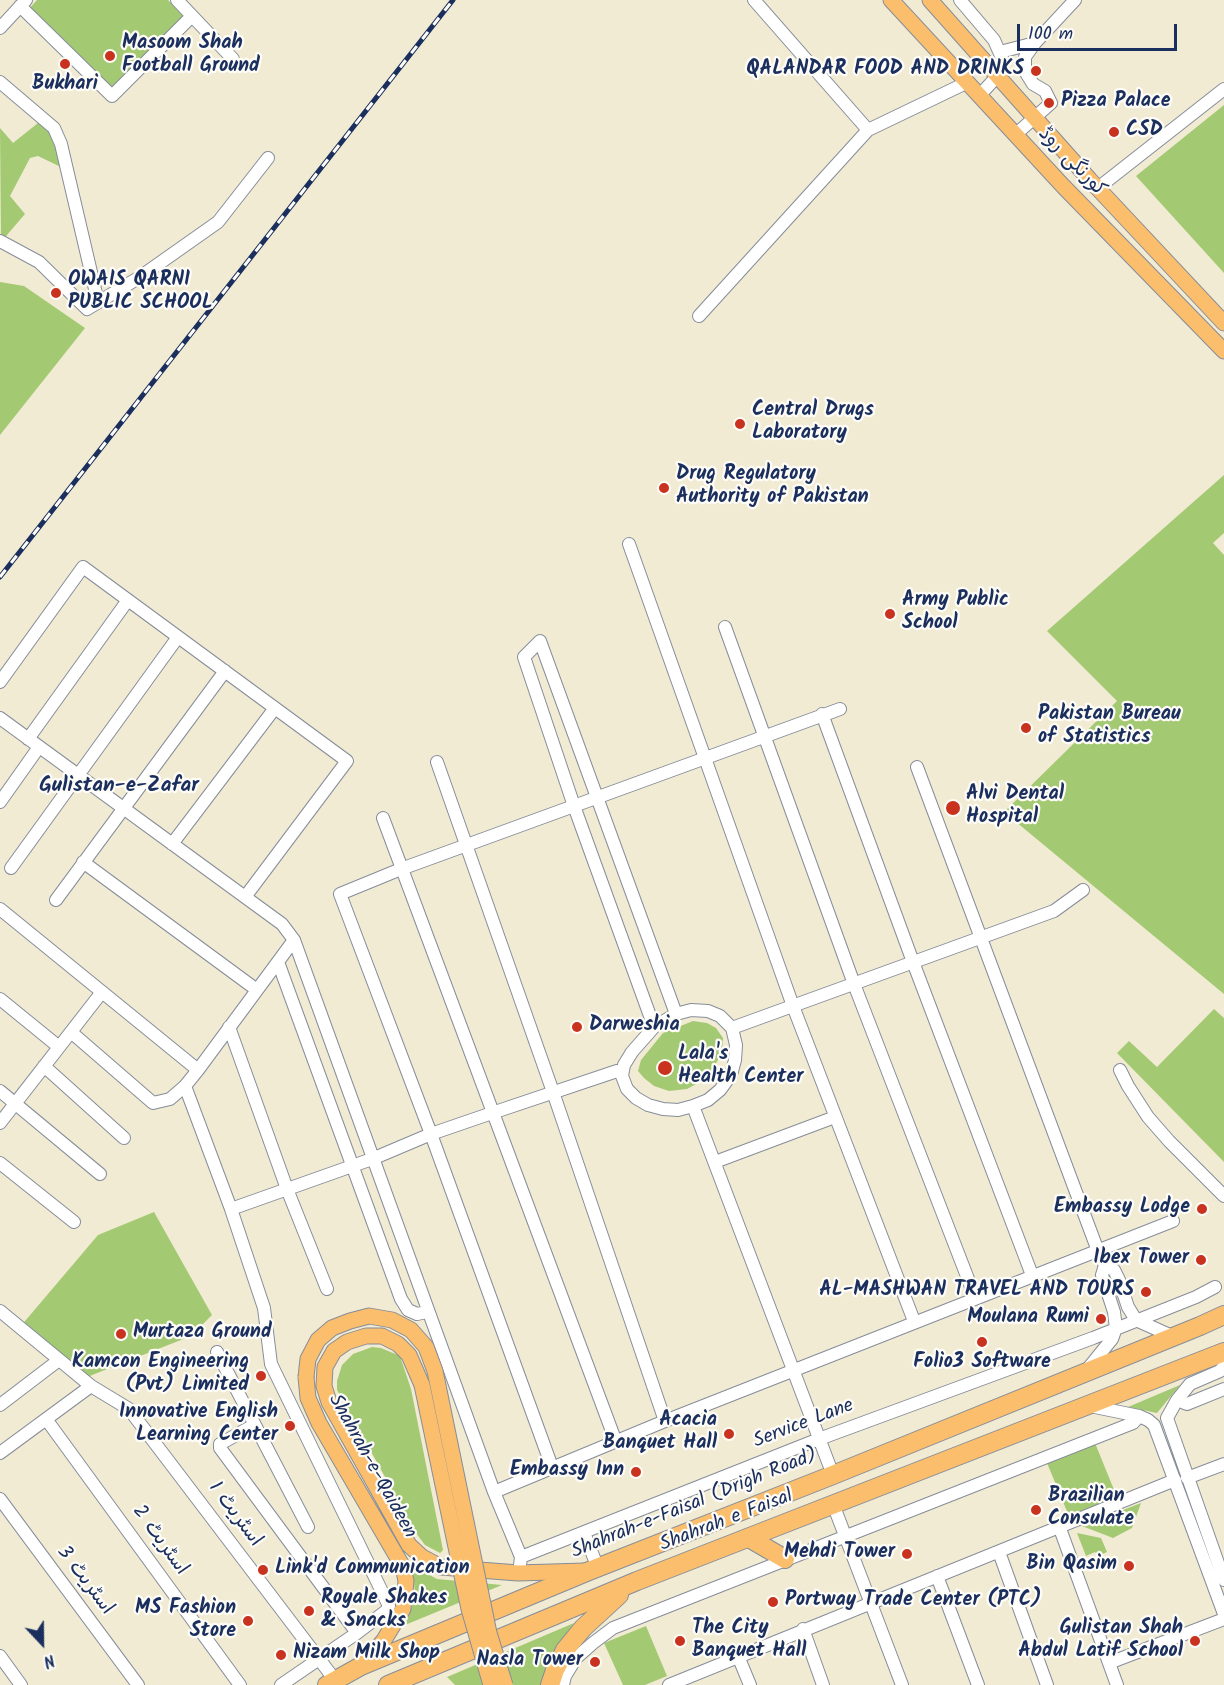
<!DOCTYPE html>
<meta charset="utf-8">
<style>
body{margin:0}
#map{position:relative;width:1224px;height:1685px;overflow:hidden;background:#f2ebd4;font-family:Kalam,sans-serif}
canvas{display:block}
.north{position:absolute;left:12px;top:1613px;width:60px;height:60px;-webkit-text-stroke:4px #fdfcf7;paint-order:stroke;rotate:158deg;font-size:16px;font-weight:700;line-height:24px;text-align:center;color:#1b2f5e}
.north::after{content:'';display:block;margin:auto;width:21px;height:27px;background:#1b2f5e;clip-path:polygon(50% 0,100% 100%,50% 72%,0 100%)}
.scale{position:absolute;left:1017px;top:24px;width:160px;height:27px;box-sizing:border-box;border:3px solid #1b2f5e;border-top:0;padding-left:8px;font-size:18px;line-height:21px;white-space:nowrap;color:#1b2f5e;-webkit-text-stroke:4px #fdfcf7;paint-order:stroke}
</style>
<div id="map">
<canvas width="1224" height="1685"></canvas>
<div class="north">N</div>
<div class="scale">100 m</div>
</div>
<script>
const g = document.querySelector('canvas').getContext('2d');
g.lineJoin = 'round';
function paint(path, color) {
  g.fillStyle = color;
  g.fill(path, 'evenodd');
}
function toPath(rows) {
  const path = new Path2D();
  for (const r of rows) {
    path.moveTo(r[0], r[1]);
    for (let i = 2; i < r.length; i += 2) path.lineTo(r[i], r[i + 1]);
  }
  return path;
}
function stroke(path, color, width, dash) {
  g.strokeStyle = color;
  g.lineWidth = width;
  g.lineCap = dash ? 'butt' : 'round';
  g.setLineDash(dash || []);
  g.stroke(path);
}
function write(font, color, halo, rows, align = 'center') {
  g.font = font + ' Kalam,"Playpen Sans Arabic",sans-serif';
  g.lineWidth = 4.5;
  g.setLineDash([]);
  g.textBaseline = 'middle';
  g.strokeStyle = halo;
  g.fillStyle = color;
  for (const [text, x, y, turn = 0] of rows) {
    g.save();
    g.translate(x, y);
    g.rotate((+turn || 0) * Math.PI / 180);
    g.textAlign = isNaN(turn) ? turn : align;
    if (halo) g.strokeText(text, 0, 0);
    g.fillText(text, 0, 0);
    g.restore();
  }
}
const green = toPath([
 [37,0,168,0,185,18,110,95,26,12],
 [1224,105,1224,273,1136,176],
 [43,119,54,128,65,169,38,156,30,158,10,196,25,214,1,242,0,128,13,143],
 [0,282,24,286,85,328,0,435],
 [1224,475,1224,533,1213,543,1224,555,1224,994,1004,812,1117,701,1047,631],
 [1214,1009,1224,1018,1224,1162,1117,1053,1129,1041,1157,1067],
 [693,1021,707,1023,716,1028,723,1038,722,1051,713,1070,700,1082,687,1089,669,1091,654,1086,644,1078,638,1071,641,1060,663,1033],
 [154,1212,212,1315,191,1336,82,1379,20,1327,98,1235],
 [372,1347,381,1348,400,1356,411,1389,443,1550,440,1553,425,1545,416,1533,337,1390,337,1381,342,1365,353,1354],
 [1180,1385,1157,1413,1128,1407],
 [1095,1443,1119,1502,1071,1521,1047,1463],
 [1141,1503,1132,1528,1113,1538,1082,1526],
 [1077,1533,1101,1538,1107,1552,1098,1556,1095,1552,1086,1556],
 [409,1561,422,1571,437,1579,502,1585,405,1625,415,1597,414,1580],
 [574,1623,557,1647,542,1685,455,1685,447,1677],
 [646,1626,667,1676,645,1685,623,1685,604,1643]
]);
const minor = toPath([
 [177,0,233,59],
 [754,0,868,130],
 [960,0,994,40,1002,58,1002,71,979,96],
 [20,6,112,96,192,16],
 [0,28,26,0],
 [1000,52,1035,43],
 [0,82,54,128,61,144,98,302],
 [1015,135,1051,103,1045,91,1033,84,1025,71,1025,57,1035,43,1075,0],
 [1098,188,1224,89],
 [0,241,39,262,87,309,140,277,218,222,268,158],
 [699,316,868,130,966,83],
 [629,544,793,1006,914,1321],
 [725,627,854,984,975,1297],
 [0,682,83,567,347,761,245,897],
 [822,714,913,962,1032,1275],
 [0,718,282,924,294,940,494,1492],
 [28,739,128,600],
 [437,762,553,1092,665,1421],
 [917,767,1098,1251,1105,1265,1114,1270,1119,1280,1128,1307,1136,1320,1174,1337],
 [0,802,39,747],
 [383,818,616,1442],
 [172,844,275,708],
 [83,862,257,990],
 [11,868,178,637],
 [56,900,225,671],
 [0,909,198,1070],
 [278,962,401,1299,408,1310,417,1314,427,1312],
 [0,999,59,1047],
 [691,1010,708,1011,720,1016,732,1028,736,1045,735,1060,731,1075,720,1090,708,1100,693,1106,678,1110,663,1109,648,1105,636,1098,627,1089,622,1076,624,1065,632,1052,654,1027,676,1014,691,1010],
 [229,1027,287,1189,327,1289],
 [654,1027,574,806,524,657,540,641,676,1014],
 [732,1028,1054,911,1083,890],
 [71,1032,153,1103,170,1099,185,1086,198,1070,294,940],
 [44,1066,124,1138],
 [1120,1070,1128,1086,1148,1117,1169,1141,1224,1196],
 [185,1086,231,1209,264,1308,271,1364,389,1606,386,1611,357,1633,281,1685],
 [0,1091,100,1174],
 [693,1106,833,1475],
 [0,1123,102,992],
 [715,1162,835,1117],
 [0,1163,74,1222],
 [231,1209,372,1159,431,1134,492,1113,617,1071,622,1071],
 [0,1311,91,1386,129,1409,335,1680],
 [217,1352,308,1527],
 [1224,1366,1220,1371,1190,1384,1177,1400,1167,1418,1224,1580],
 [1086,1371,1112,1339,1116,1328,1114,1312,1102,1275,1105,1265],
 [1177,1400,1187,1404,1224,1389],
 [0,1405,59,1360],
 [1090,1406,1139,1416,1148,1420,1154,1425,1224,1614],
 [46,1419,240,1685],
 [254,1425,220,1444,220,1448,357,1633],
 [0,1453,91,1386],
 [552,1467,431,1134,340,894,401,869,840,709],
 [1187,1478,1224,1464],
 [0,1499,138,1685],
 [833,1504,902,1685],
 [1059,1526,1117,1685],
 [584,1533,598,1568],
 [999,1552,1047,1685],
 [521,1557,494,1492,665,1421,1173,1221],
 [520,1565,521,1557,819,1439,1093,1338,1196,1297,1215,1287],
 [937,1576,978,1685],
 [803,1629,823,1685],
 [0,1656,21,1685],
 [738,1656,750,1685],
 [1109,1663,1224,1619],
 [563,1685,565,1676,576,1658,593,1643,613,1628,1133,1423,1139,1416],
 [669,1685,1175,1480]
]);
const major = toPath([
 [891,0,1063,186,1224,351],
 [930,0,1090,180,1224,323],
 [306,1377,308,1398,319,1423,403,1567,406,1581,403,1609,384,1640,363,1665],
 [422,1385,409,1355,398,1344,382,1336,366,1336,347,1342,334,1351,325,1367,324,1386,329,1402,409,1545,422,1557,441,1567,518,1573,585,1571]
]);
const highway = toPath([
 [749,1538,785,1559],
 [327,1685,361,1666,589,1571,833,1475,1200,1326,1224,1315],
 [388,1685,637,1581,1224,1352],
 [550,1685,555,1670,565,1650,583,1628,619,1595]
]);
const rail = toPath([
 [0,577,453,0]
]);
const majorBridge = toPath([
 [306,1377,308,1359,318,1340,332,1328,350,1321,369,1316,392,1320,411,1330,426,1347,435,1371,489,1633,505,1685],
 [422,1385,469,1609,491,1685]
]);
const markers = [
 [110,56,6,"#c8321e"],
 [65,64,6,"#c8321e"],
 [1036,71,6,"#c8321e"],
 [1049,103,6,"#c8321e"],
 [1114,132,6,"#c8321e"],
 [56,293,6,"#c8321e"],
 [740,424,6,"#c8321e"],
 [664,488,6,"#c8321e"],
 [890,614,6,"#c8321e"],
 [1026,728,6,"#c8321e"],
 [953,808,8,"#c8321e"],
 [577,1027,6,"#c8321e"],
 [665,1068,8,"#c8321e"],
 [1202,1209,6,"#c8321e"],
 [1201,1260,6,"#c8321e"],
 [1146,1292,6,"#c8321e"],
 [1101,1319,6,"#c8321e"],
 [121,1334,6,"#c8321e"],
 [982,1342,6,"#c8321e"],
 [261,1376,6,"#c8321e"],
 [290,1426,6,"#c8321e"],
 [729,1434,6,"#c8321e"],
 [636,1472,6,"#c8321e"],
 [1036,1510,6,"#c8321e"],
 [907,1554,6,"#c8321e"],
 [1129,1566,6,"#c8321e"],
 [263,1570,6,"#c8321e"],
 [773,1602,6,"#c8321e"],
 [309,1611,6,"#c8321e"],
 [248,1621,6,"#c8321e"],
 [680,1641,6,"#c8321e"],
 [1195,1641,6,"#c8321e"],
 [281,1655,6,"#c8321e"],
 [595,1662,6,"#c8321e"]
];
const poiNames = [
 ["Masoom Shah",122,45],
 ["Football Ground",122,68],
 ["QALANDAR FOOD AND DRINKS",1024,71,"right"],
 ["Bukhari",65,86,"center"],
 ["Pizza Palace",1061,103],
 ["CSD",1126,132],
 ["OWAIS QARNI",68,282],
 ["PUBLIC SCHOOL",68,305],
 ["Central Drugs",752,412],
 ["Laboratory",752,435],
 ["Drug Regulatory",676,476],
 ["Authority of Pakistan",676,499],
 ["Army Public",902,602],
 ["School",902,625],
 ["Pakistan Bureau",1038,716],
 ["of Statistics",1038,739],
 ["Alvi Dental",966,796],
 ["Hospital",966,819],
 ["Darweshia",589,1027],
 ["Lala's",678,1056],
 ["Health Center",678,1079],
 ["Embassy Lodge",1190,1209,"right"],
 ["Ibex Tower",1189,1260,"right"],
 ["AL-MASHWAN TRAVEL AND TOURS",1134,1292,"right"],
 ["Moulana Rumi",1089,1319,"right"],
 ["Murtaza Ground",133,1334],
 ["Kamcon Engineering",249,1364,"right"],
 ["(Pvt) Limited",249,1387,"right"],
 ["Folio3 Software",982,1364,"center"],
 ["Innovative English",278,1414,"right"],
 ["Learning Center",278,1437,"right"],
 ["Acacia",717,1422,"right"],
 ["Banquet Hall",717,1445,"right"],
 ["Embassy Inn",624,1472,"right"],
 ["Brazilian",1048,1498],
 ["Consulate",1048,1521],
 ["Mehdi Tower",895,1554,"right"],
 ["Bin Qasim",1117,1566,"right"],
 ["Link'd Communication",275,1570],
 ["Royale Shakes",321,1600],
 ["& Snacks",321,1623],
 ["Portway Trade Center (PTC)",785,1602],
 ["MS Fashion",236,1610,"right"],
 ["Store",236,1633,"right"],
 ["The City",692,1630],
 ["Banquet Hall",692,1653],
 ["Gulistan Shah",1183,1630,"right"],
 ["Abdul Latif School",1183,1653,"right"],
 ["Nizam Milk Shop",293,1655],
 ["Nasla Tower",583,1662,"right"]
];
const streetNames = [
 ["کورنگی روڈ",1071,163,46],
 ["Service Lane",804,1425,-21],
 ["Shahrah-e-Qaideen",371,1467,61],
 ["Shahrah-e-Faisal (Drigh Road)",695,1505,-22],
 ["اسٹریٹ 1",234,1515,53],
 ["Shahrah e Faisal",727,1522,-21],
 ["اسٹریٹ 2",159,1541,54],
 ["اسٹریٹ 3",84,1581,53]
];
const neighbourhoodNames = [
 ["Gulistan-e-Zafar",119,787]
];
paint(green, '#a4c973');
stroke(minor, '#868d99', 14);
stroke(major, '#868d99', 17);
stroke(highway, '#868d99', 20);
stroke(minor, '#fff', 12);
stroke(major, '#fabe6d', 15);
stroke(highway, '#fabe6d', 18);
stroke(rail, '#1b2f5e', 5);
stroke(rail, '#fdfcf7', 3, [9]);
stroke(majorBridge, '#868d99', 17, []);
stroke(majorBridge, '#fabe6d', 15);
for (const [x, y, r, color] of markers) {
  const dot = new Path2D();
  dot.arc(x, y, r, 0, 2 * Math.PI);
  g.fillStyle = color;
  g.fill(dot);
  stroke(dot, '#fdfcf7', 2);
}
write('bold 20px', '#1b2f5e', '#fdfcf7', poiNames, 'left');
write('20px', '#1b2f5e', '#fdfcf7', streetNames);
write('bold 21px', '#1b2f5e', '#fdfcf7', neighbourhoodNames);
</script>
